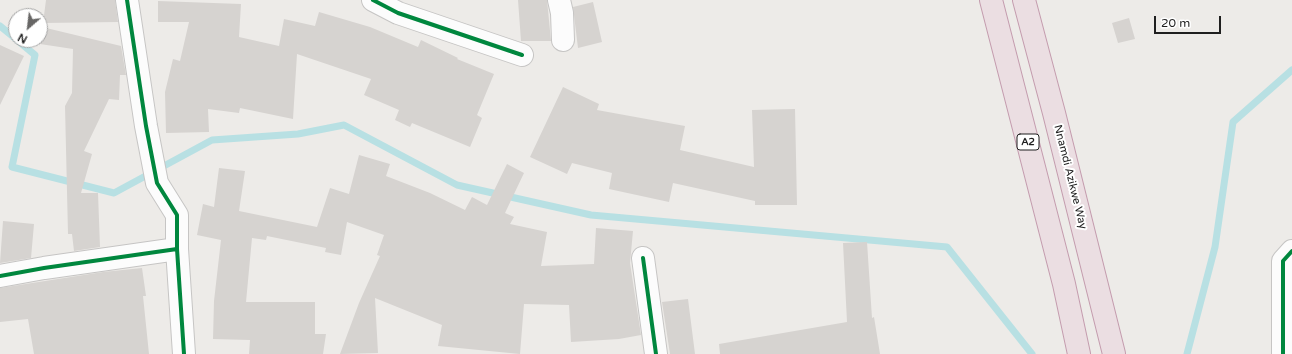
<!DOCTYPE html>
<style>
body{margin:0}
#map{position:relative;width:1292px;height:354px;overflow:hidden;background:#edebe8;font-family:"Varela Round",sans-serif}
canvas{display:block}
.north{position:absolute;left:8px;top:8px;width:40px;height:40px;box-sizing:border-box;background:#fff;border:1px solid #a5a5a5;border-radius:50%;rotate:208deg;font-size:11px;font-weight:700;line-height:16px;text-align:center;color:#1f1f1f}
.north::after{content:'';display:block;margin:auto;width:14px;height:18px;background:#676665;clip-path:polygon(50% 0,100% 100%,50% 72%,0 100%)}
.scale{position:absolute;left:1154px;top:16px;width:67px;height:18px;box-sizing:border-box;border:2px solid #1f1f1f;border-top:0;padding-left:5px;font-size:12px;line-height:14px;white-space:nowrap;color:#1f1f1f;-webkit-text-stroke:3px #fff;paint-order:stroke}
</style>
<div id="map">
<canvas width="1292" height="354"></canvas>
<div class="north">N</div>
<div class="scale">20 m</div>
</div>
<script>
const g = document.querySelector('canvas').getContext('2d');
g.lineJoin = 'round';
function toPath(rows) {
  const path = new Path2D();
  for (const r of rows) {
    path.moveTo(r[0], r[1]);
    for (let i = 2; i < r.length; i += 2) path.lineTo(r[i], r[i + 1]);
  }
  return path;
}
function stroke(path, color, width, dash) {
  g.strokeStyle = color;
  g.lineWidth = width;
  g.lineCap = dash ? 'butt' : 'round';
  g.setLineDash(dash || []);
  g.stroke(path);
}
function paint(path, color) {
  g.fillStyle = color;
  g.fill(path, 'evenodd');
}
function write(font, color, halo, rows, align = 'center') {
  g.font = font + ' "Varela Round",sans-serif';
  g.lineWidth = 4;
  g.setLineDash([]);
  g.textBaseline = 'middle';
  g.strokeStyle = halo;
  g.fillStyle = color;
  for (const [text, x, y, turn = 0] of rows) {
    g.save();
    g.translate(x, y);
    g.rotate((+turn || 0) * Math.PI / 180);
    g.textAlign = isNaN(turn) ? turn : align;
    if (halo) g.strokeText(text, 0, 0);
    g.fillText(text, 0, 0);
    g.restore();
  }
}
const stream = toPath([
 [0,26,16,39],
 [17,40,35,55,12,167,114,193,212,140,298,134,344,125,457,185,591,215,947,247,1032,354],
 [1187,354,1215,247,1233,122,1292,70]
]);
const building = toPath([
 [46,0,115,0,118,22,43,23],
 [518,0,547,0,551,41,521,41],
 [158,1,241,4,239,37,279,46,284,19,315,26,319,12,370,27,418,47,421,40,458,58,457,59,494,74,477,115,482,118,470,147,412,123,410,127,395,120,399,110,364,95,371,79,297,54,293,119,240,108,239,113,208,109,209,132,166,133,165,92,173,59,180,61,189,22,158,22],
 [593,2,602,42,578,48,573,7],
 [1129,18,1135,39,1118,43,1112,23],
 [42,27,121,46,126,75,120,75,119,100,109,99,84,151,92,154,81,193,98,193,100,247,74,251,72,234,68,234,65,106,72,93,73,49,40,44],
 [0,45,24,56,0,105],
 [563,87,599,104,597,110,685,126,680,150,754,167,752,110,795,109,797,205,755,205,755,201,673,183,669,202,609,189,612,173,572,163,567,174,530,157],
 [359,155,390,164,386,176,430,193,465,210,472,197,487,205,507,164,524,173,505,213,514,217,510,224,547,232,541,266,594,264,596,228,633,231,630,263,641,335,619,339,571,342,569,305,524,304,520,354,438,346,442,325,375,298,378,353,340,354,359,303,380,256,377,255,384,235,347,222,341,255,325,252,326,248,267,236,266,240,252,238,246,302,315,302,315,334,326,334,323,354,249,354,250,340,213,339,214,301,221,240,197,235,203,204,214,207,219,168,245,171,239,211,317,227,330,188,349,194],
 [3,221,34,224,31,258,0,263],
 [867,242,872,318,874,317,880,354,720,354,719,344,847,322,843,243],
 [142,268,146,296,143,296,149,354,34,354,28,319,0,322,0,288,103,272],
 [688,299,695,354,670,354,662,302]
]);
const street = toPath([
 [127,0,146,126,157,183,177,215,177,249,184,354],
 [373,0,398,13,522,55],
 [559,0,562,13,563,40],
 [643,258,656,354],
 [0,276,44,268,177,249],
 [1283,354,1283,261,1292,251]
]);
const highway = toPath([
 [991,0,1064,284,1079,354],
 [1024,0,1054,113,1114,354]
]);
const cycleway = toPath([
 [127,0,146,126,157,183,177,215,177,249,184,354],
 [373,0,398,13,522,55],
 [643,258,656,354],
 [0,276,44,268,177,249],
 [1283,354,1283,261,1292,251]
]);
const shields = [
 [1028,142,22]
];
const shieldNames = [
 ["A2",1028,142]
];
const streetNames = [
 ["Nnamdi Azikwe Way",1070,177,76]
];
stroke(stream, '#b8e0e3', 7);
paint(building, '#d6d3d0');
stroke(street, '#c6c5c4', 24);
stroke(highway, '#c49cae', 24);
stroke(street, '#fcfcfc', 22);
stroke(highway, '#ebdee2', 22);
stroke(cycleway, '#00873e', 4);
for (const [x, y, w] of shields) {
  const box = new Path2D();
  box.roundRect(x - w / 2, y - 8, w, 16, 3);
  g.fillStyle = '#fff';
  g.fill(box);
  stroke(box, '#1f1f1f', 1);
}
write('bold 10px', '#1f1f1f', null, shieldNames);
write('11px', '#1f1f1f', '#fff', streetNames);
</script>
